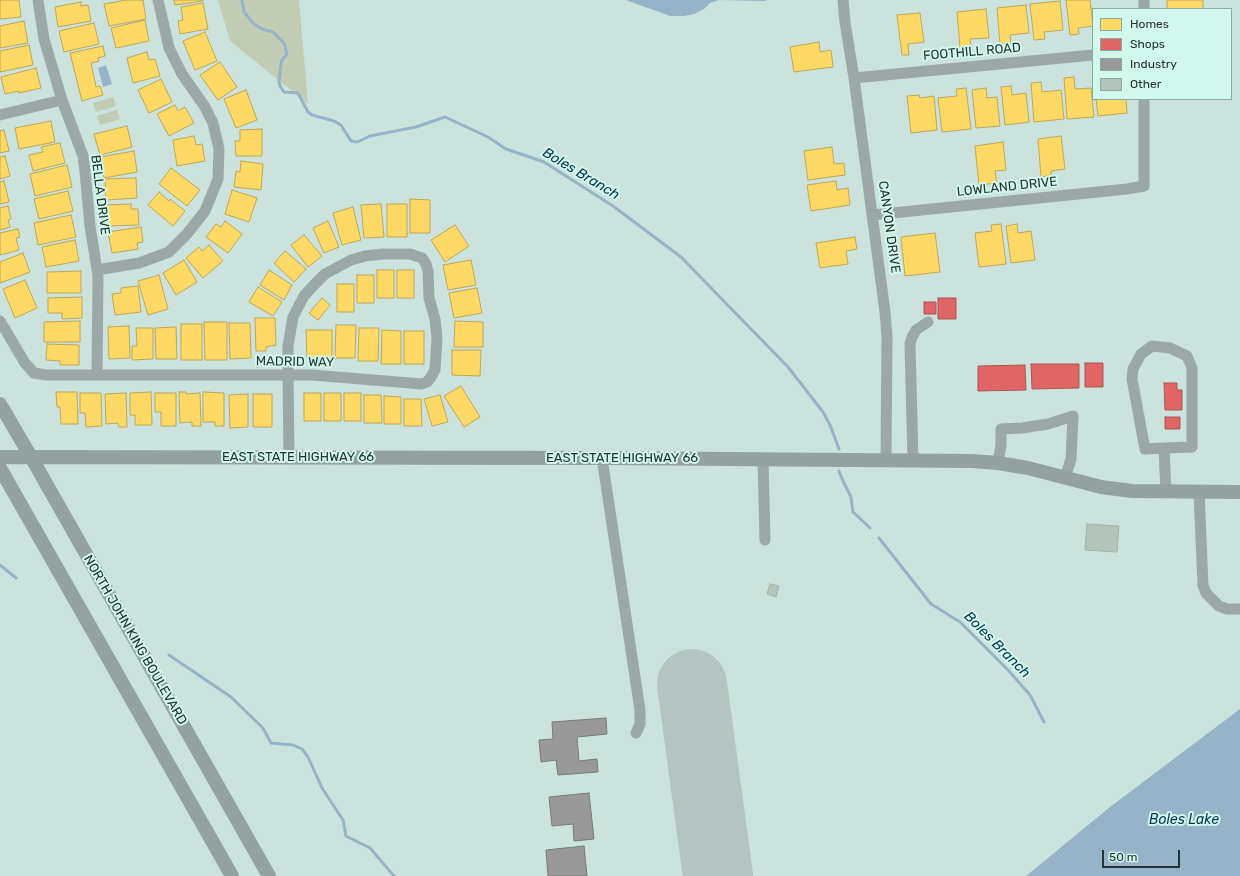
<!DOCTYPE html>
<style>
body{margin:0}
#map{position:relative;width:1240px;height:876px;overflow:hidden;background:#cce2dc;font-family:Rubik,sans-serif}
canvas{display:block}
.legend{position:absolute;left:1092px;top:8px;width:140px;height:92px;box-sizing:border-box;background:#d0f8ed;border:1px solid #8baaa1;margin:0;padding:5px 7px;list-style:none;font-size:12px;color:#243430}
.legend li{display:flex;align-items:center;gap:8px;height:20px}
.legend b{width:20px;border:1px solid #8baaa1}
.scale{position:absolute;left:1102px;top:850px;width:78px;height:18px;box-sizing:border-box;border:2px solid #243430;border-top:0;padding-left:5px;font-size:12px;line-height:14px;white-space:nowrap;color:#243430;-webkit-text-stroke:3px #d0f8ed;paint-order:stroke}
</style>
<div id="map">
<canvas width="1240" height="876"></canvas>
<ul class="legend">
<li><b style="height:11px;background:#ffd966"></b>Homes</li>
<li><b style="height:11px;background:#e06666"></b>Shops</li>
<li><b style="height:11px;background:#999"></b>Industry</li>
<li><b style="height:11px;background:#b4c4bb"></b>Other</li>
</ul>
<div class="scale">50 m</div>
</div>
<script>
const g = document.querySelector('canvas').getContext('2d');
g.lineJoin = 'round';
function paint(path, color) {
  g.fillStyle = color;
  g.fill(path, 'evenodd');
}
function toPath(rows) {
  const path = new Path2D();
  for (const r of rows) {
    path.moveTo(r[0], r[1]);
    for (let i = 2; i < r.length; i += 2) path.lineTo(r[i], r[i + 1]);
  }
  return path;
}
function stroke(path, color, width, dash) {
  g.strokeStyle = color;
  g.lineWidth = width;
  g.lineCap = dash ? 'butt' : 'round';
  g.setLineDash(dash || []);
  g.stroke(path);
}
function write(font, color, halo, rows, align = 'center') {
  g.font = font + ' Rubik,sans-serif';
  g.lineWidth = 4;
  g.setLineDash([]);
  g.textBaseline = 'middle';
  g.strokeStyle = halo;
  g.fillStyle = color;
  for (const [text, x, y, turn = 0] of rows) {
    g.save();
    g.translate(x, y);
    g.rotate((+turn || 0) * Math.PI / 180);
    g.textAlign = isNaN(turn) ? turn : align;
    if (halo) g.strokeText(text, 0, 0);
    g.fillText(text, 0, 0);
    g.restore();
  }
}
const green = toPath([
 [218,0,299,0,308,104,230,41],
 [113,97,116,106,96,112,93,103],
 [117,110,120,119,100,125,97,116]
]);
const water = toPath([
 [626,0,767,0,765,1,719,0,710,3,704,9,694,14,684,16,670,16],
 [106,65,112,84,103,87,98,68],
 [1240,709,1240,876,1026,876,1110,807]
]);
const homes = toPath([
 [0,0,19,0,21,17,0,19,0,0],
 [126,0,143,0,146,19,109,26,104,4,126,0],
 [174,0,203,0,203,1,175,5,174,0],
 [1066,0,1090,0,1093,26,1078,28,1079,34,1070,35,1066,0],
 [1167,0,1203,0,1203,9,1167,9,1167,0],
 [1060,1,1063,30,1044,32,1045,39,1034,40,1030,4,1060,1],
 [81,2,81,6,88,5,91,21,58,27,55,7,81,2],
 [203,3,208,29,180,34,178,21,183,20,181,7,203,3],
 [1026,5,1029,33,1010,35,1011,43,1000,44,997,8,1026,5],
 [986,9,989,38,970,39,971,47,960,48,957,12,986,9],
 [920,13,924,42,908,44,909,55,902,55,897,15,920,13],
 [145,20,149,41,116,48,111,28,145,20],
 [24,21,28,43,0,48,0,26,24,21],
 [94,23,99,44,64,52,59,31,94,23],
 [205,32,217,61,195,70,183,41,205,32],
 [819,42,820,52,831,50,833,67,794,72,790,47,819,42],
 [29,45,33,65,0,72,0,51,29,45],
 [103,46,105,56,98,58,99,61,91,63,96,87,100,86,103,95,82,101,70,53,103,46],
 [147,52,149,60,155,59,160,76,133,83,127,58,147,52],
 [220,62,237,87,218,100,200,75,220,62],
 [36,68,41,88,19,93,19,91,5,94,1,77,36,68],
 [1074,77,1075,89,1091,88,1094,117,1067,119,1064,78,1074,77],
 [161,79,172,102,149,113,138,90,161,79],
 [1041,82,1042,92,1061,90,1064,119,1034,122,1031,83,1041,82],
 [1011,86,1012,95,1026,93,1029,122,1005,125,1001,87,1011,86],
 [966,88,971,129,942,132,938,98,957,96,956,89,966,88],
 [986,88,987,98,997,97,1000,126,976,128,972,90,986,88],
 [246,90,257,120,236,128,224,99,246,90],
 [919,95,920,98,934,96,937,130,911,133,907,96,919,95],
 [1096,99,1126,99,1127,113,1098,116,1096,99],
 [175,105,178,111,185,107,194,123,169,136,157,114,175,105],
 [51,121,55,142,19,149,15,128,51,121],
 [127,126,132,147,100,155,94,134,127,126],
 [262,129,262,156,236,156,235,141,240,141,240,130,262,129],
 [4,130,9,151,0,153,0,131,4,130],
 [194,136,196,145,202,144,205,161,177,166,173,140,194,136],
 [1061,136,1065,169,1051,171,1051,175,1041,177,1038,139,1061,136],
 [1003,142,1006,170,995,171,997,183,979,185,975,146,1003,142],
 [60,143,65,163,33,171,29,155,43,152,41,147,60,143],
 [832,147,834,164,844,163,845,175,808,180,804,151,832,147],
 [134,151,137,172,104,178,100,157,134,151],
 [5,156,10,176,0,179,0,157,5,156],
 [241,161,263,164,261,190,234,187,236,171,240,172,241,161],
 [67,165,72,187,35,196,30,174,67,165],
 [171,168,200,190,187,206,159,184,171,168],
 [136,178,137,198,106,200,105,179,136,178],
 [4,181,9,202,0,204,0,182,4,181],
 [836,181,837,190,848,188,850,205,811,211,807,185,836,181],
 [232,190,257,198,249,222,225,214,232,190],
 [68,191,73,211,39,219,34,199,68,191],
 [159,192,169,201,170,199,185,211,173,226,148,205,159,192],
 [410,199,430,200,430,233,410,233,410,199],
 [131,204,131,209,138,209,139,225,106,226,105,205,131,204],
 [381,204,384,237,364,238,361,205,381,204],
 [387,204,407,204,407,237,387,237,387,204],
 [8,206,11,219,8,220,10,227,0,230,0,208,8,206],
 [353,207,361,240,342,245,333,213,353,207],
 [71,215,76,237,38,245,34,223,71,215],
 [225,221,242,234,228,253,206,237,216,224,221,227,225,221],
 [328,221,339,247,324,253,313,228,328,221],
 [1001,224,1006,264,979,267,975,233,992,231,991,225,1001,224],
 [1017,224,1018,233,1031,231,1035,260,1011,263,1006,226,1017,224],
 [455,225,469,246,445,262,431,240,455,225],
 [141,227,143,242,137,243,138,249,112,253,108,232,141,227],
 [18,229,20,237,16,238,19,250,0,255,0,233,18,229],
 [935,233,940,272,905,276,901,237,935,233],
 [304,235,322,256,308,267,291,245,304,235],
 [855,237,857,249,846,251,848,264,820,268,816,243,855,237],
 [75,240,79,261,46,267,42,247,75,240],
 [209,245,223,261,203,278,186,258,199,247,202,251,209,245],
 [285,251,306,269,294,282,274,263,285,251],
 [23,253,30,272,0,283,0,262,23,253],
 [184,260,197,282,176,295,163,273,184,260],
 [471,260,476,285,448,290,443,265,471,260],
 [269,270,292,285,284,300,260,285,269,270],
 [377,270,394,270,394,298,377,298,377,270],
 [397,270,414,270,414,298,397,298,397,270],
 [81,271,81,293,47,293,47,272,81,271],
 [159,275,168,309,148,315,138,281,159,275],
 [357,275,374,275,374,303,357,303,357,275],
 [25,280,37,308,15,318,3,289,25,280],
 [337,284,354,284,354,312,337,312,337,284],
 [138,286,141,312,115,315,112,294,121,293,121,288,138,286],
 [258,287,282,302,273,316,249,302,258,287],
 [477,288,482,313,454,318,449,293,477,288],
 [82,297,82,318,62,319,62,313,48,313,48,298,82,297],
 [322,298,330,305,318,320,309,313,322,298],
 [255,318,275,318,276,345,266,347,266,351,256,351,255,318],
 [80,321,80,342,44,342,44,322,80,321],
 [455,321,483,322,483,347,454,347,455,321],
 [204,322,227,322,227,360,205,360,204,322],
 [229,323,250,323,251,358,230,359,229,323],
 [181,324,202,324,202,360,181,360,181,324],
 [336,325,356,325,355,358,335,358,336,325],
 [129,326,130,358,109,359,108,327,129,326],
 [176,327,177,359,156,359,155,328,176,327],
 [136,328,153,328,153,359,132,360,132,346,137,346,136,328],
 [359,328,379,328,378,361,358,361,359,328],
 [306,330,332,330,332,358,307,358,306,330],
 [382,330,401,331,401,364,381,364,382,330],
 [404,331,424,331,424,364,404,364,404,331],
 [47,344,79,345,79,365,60,365,60,361,46,360,47,344],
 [452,350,481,350,480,376,452,375,452,350],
 [461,386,480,417,464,427,444,396,461,386],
 [56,392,77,392,78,424,61,424,60,407,57,407,56,392],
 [151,392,152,425,135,425,135,415,130,415,130,393,151,392],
 [179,392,186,392,186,394,200,393,201,426,192,426,192,422,180,423,179,392],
 [203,392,224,393,224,426,215,426,215,422,203,422,203,392],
 [80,393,101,393,102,426,86,427,85,413,80,413,80,393],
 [126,393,127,427,119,427,118,423,106,424,105,394,126,393],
 [155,393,176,393,176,426,161,426,161,412,155,412,155,393],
 [304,393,321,393,321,421,304,421,304,393],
 [324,393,341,393,341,421,324,421,324,393],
 [344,393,361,393,361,421,344,421,344,393],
 [248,394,248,427,230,428,229,395,248,394],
 [253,394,272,394,272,427,253,427,253,394],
 [364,395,381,395,382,423,364,423,364,395],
 [440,395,448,422,432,426,424,399,440,395],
 [384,396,401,397,401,424,384,424,384,396],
 [404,399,421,399,422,426,404,426,404,399]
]);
const shops = toPath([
 [938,298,956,298,956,319,938,319,938,298],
 [924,302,936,302,936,314,924,314,924,302],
 [1085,363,1103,363,1103,387,1085,387,1085,363],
 [1031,364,1079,364,1079,388,1032,389,1031,364],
 [1025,365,1026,390,978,391,978,366,1025,365],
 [1164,383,1177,383,1177,390,1182,390,1182,410,1165,410,1164,383],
 [1165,417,1180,417,1180,429,1165,429,1165,417]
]);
const industry = toPath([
 [606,718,607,734,577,737,579,761,597,759,598,772,558,775,556,760,541,762,539,740,553,739,552,722,606,718],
 [589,793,594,839,574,841,573,824,552,826,549,797,589,793],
 [584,846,587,876,548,876,546,850,584,846]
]);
const stream = toPath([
 [242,0,244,12,254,24,262,29,273,32,284,43,287,54,282,60,281,64,279,81,280,86,284,92,298,93,308,112,312,115,334,121,341,125,351,141,357,142,370,136,416,127,445,117,488,137,506,149,544,162,613,206,681,257,788,367,823,412,830,425,839,449],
 [839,471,843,481,851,497,853,512,870,528],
 [879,538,931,604,960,622,1008,670,1030,695,1044,722],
 [0,565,16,578],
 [169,655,231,697,263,728,271,743,293,745,302,749,308,757,322,788,343,820,346,836,370,848,394,876]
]);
const runway = toPath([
 [692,684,718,876]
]);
const building = toPath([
 [1087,524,1119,526,1117,552,1085,550,1087,524],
 [770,584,779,586,776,597,767,594,770,584]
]);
const minor = toPath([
 [38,0,44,39,62,100,83,156,85,171,90,226,98,276,97,375],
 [843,0,845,22,854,78,885,312,887,336,886,460],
 [1144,0,1144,9],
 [854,78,1093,55],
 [0,115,62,100],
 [873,215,1127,189,1144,186,1144,99],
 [97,270,139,263,169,252,187,234,205,211,218,179,219,149,213,123,205,107,182,74,169,48,158,0],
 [0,321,25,363,34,373,46,375,312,375,422,384,427,382,431,377,435,370,437,338,435,319,429,298,428,271,426,264,422,258,410,254,383,254,365,256,351,260,325,274,314,285,304,296,293,317,288,346,288,375,289,457],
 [1164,448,1192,447,1192,368,1187,356,1170,348,1152,346,1141,354,1133,369,1132,379,1145,449,1164,448,1166,492],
 [602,458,640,710,640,724,636,733],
 [763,459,765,540],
 [913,460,910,344,912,337,916,330,928,322],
 [998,463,1001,445,1001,429,1022,428,1048,424,1073,416,1071,459,1065,478],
 [1199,492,1203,585,1206,593,1219,606,1227,609,1240,609]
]);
const major = toPath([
 [0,404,31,457,269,876],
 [0,457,602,458,972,461,998,463,1028,468,1101,487,1132,491,1240,492],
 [0,468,232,876]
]);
const streetNames = [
 ["FOOTHILL ROAD",972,52,-5],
 ["LOWLAND DRIVE",1007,187,-6],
 ["BELLA DRIVE",100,195,83],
 ["CANYON DRIVE",889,227,82],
 ["MADRID WAY",295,362,1],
 ["EAST STATE HIGHWAY 66",298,457],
 ["EAST STATE HIGHWAY 66",622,458],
 ["NORTH JOHN KING BOULEVARD",135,640,60]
];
const waterNames = [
 ["Boles Branch",581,174,31],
 ["Boles Branch",997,645,45],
 ["Boles Lake",1184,820]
];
paint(green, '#c2ccb4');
paint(water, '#95b4c8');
paint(homes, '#ffd966');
stroke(homes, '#bda856', 1);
paint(shops, '#e06666');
stroke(shops, '#a85756', 1);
paint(industry, '#999');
stroke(industry, '#767b7a', 1);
stroke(stream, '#95b4c8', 3);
stroke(runway, '#b4c5c1', 70);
paint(building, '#b4c4bb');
stroke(building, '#a4b3ab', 1);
stroke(minor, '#9ca8a7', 11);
stroke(major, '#93a1a0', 14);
write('13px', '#243430', '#d0f8ed', streetNames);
write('italic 14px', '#093553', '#d0f8ed', waterNames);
</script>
